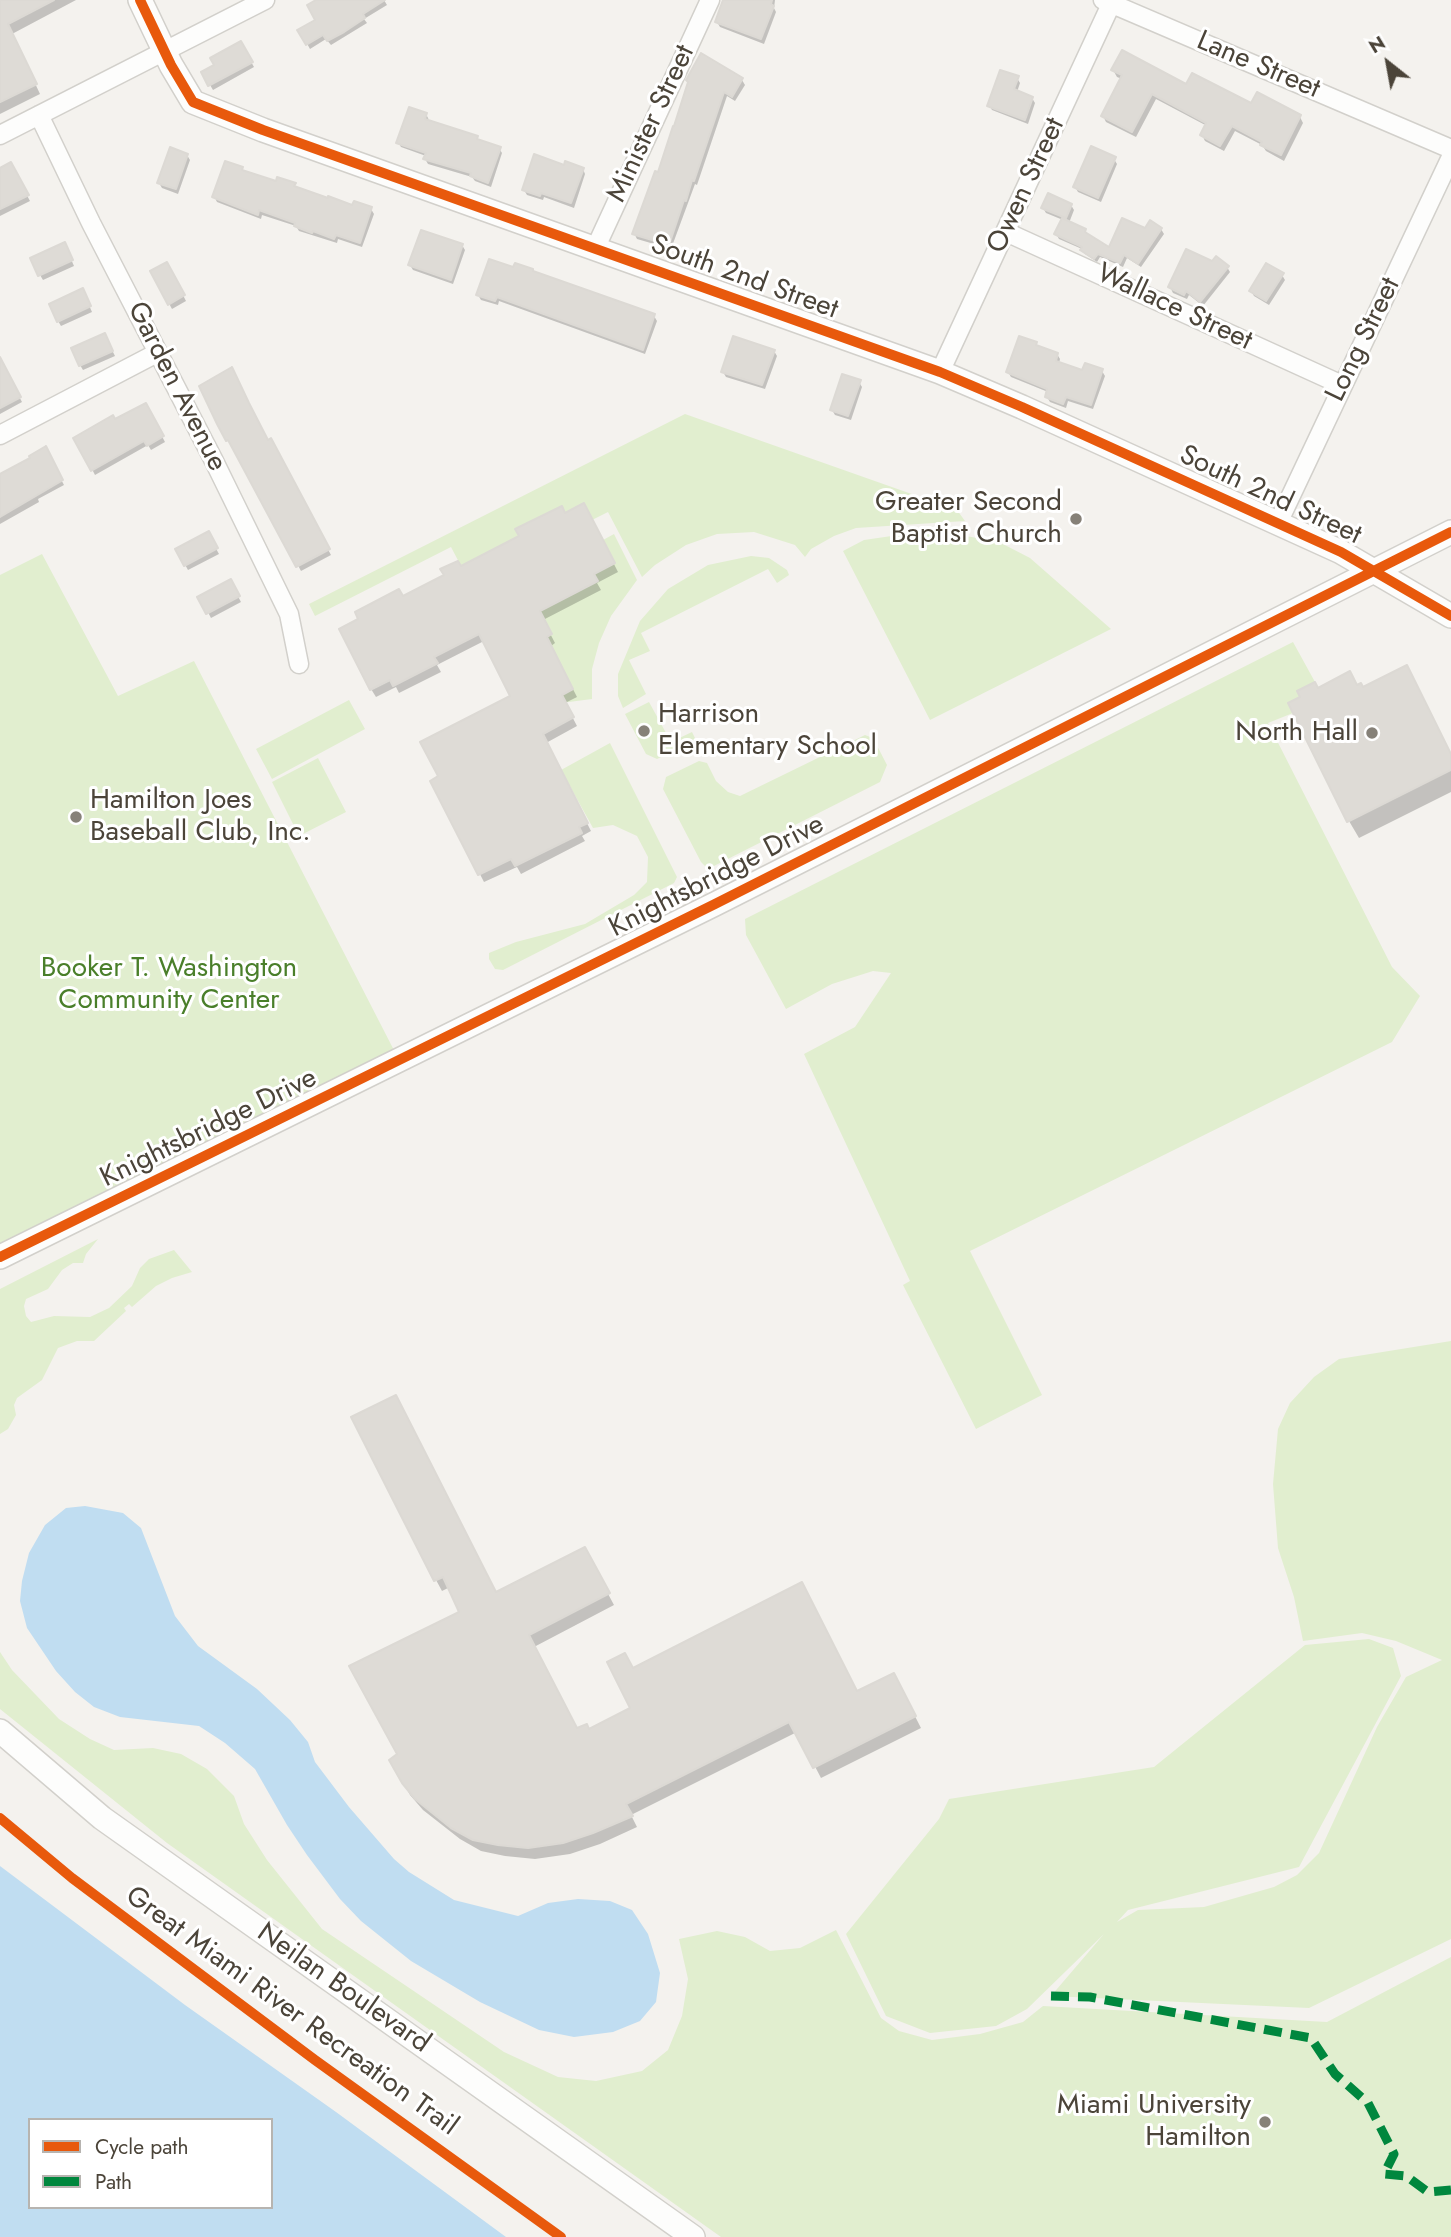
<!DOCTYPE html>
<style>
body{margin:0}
#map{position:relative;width:1451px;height:2237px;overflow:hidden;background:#f4f2ee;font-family:Jost,sans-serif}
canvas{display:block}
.legend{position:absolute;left:28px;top:2118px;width:245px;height:91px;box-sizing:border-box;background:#fff;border:2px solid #b7b4b0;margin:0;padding:9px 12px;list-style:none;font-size:21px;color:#4b4439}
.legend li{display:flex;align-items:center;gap:14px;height:35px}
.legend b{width:35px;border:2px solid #b7b4b0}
.north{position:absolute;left:1353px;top:28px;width:70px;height:70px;-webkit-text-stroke:5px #fff;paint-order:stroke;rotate:329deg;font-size:19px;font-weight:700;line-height:28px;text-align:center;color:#4b4439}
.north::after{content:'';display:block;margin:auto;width:24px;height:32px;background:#4b4439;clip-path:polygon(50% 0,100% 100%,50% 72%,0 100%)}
</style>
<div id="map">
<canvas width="1451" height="2237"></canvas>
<ul class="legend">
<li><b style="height:9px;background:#e8590c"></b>Cycle path</li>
<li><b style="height:9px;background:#00873e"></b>Path</li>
</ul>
<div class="north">N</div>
</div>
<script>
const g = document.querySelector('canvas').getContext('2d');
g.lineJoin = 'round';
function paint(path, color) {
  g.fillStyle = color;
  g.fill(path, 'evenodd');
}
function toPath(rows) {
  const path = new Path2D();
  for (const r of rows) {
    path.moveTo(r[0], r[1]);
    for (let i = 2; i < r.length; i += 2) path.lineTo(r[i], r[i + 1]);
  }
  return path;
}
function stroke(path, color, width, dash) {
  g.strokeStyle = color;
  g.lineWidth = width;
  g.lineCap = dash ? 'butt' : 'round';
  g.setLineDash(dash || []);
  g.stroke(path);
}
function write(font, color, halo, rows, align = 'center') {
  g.font = font + ' Jost,sans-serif';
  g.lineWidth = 6;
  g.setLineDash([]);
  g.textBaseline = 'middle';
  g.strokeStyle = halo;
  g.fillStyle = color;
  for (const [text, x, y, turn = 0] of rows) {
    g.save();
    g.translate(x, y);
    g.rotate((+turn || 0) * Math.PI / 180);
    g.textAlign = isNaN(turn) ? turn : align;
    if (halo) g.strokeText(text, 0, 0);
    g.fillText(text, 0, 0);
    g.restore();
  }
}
const green = toPath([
 [685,414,957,510,965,521,856,528,834,536,811,549,805,557,795,545,754,532,717,534,686,545,655,565,642,577,608,512,592,520,583,503,565,513,560,507,515,529,519,536,461,566,451,547,315,616,309,604],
 [933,530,999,542,1030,558,1111,629,930,720,843,551,864,540],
 [614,534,637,580,611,616,599,643,592,669,592,699,561,703,561,695,573,688,547,637,552,633,545,620,540,621,532,607,553,604,598,581,594,574,603,540],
 [42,554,118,696,194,661,399,1060,0,1257,0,575],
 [751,556,769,558,787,570,789,575,777,583,768,569,641,633,650,651,629,660,646,694,623,708,618,696,618,674,640,621,668,589,708,565],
 [1293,642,1315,682,1297,691,1300,697,1288,703,1293,713,1268,723,1392,967,1420,996,1392,1042,970,1251,1042,1395,976,1429,903,1285,910,1281,804,1054,855,1027,891,973,873,971,832,984,786,1009,746,935,745,919],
 [349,700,365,729,272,779,256,749],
 [649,702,671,742,692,732,696,740,657,759,646,754,625,714],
 [865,735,873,738,887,765,880,782,708,869,701,862,663,789,666,777,699,761,707,763,716,781,728,792,740,796],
 [610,743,677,877,674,883,503,970,495,969,489,959,489,953,516,942,585,924,634,895,647,882,648,857,637,836,613,825,593,828,561,770],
 [318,758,346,812,299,836,272,782],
 [98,1239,86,1254,83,1263,73,1263,62,1270,48,1289,26,1299,24,1306,26,1316,31,1322,54,1316,90,1317,109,1308,132,1286,140,1268,149,1259,174,1250,192,1272,172,1278,156,1286,132,1307,129,1304,124,1308,126,1311,94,1341,77,1341,58,1348,42,1380,17,1398,14,1405,16,1415,8,1429,0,1434,0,1289],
 [1451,1341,1451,1939,1309,2008,1051,1996,1104,1934,1027,2009,996,2026,930,2033,886,2016,846,1934,939,1819,949,1799,1154,1767,1305,1645,1369,1639,1393,1648,1401,1676,1299,1867,1128,1910,1117,1922,1138,1910,1204,1907,1274,1887,1297,1875,1319,1853,1377,1727,1406,1677,1442,1660,1396,1641,1362,1633,1303,1641,1294,1597,1278,1548,1273,1484,1278,1429,1290,1403,1314,1377,1339,1359],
 [0,1652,12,1670,59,1719,90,1739,114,1750,153,1748,181,1754,207,1769,234,1796,244,1824,267,1860,322,1929,504,2052,558,2077,596,2081,642,2071,668,2050,682,2016,688,1979,679,1939,717,1931,745,1937,770,1951,800,1948,836,1930,881,2018,899,2031,932,2040,980,2034,1023,2022,1043,2006,1327,2022,1451,1957,1451,2237,721,2237,167,1843,0,1709]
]);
const water = toPath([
 [85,1506,123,1513,141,1528,175,1616,198,1646,257,1689,290,1720,308,1742,315,1762,349,1807,394,1859,409,1872,454,1900,518,1916,548,1903,578,1899,610,1901,632,1910,648,1934,660,1973,656,2002,640,2021,613,2032,574,2037,539,2030,480,2002,411,1961,361,1921,340,1899,307,1855,287,1825,255,1769,225,1743,199,1726,120,1717,94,1707,75,1692,56,1671,27,1628,20,1601,22,1581,29,1553,45,1525,66,1508],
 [0,1866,185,2005,336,2112,506,2237,0,2237],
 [30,2120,271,2120,271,2207,30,2207]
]);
const shadow = toPath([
 [0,0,76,0,12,34,40,94,0,114],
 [320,0,384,0,387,5,364,19,367,23,331,45,326,39,310,49,300,31,317,21],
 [728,0,775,0,774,8,776,12,764,44,720,27,717,22],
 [241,44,254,67,213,90,203,73,217,66],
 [702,56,742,80,745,85,735,101,727,96,697,185,695,184,671,249,637,239,634,233,659,174],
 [1113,70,1187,86,1252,106,1300,117,1303,123,1284,161,1266,151,1262,145,1235,131,1224,151,1205,141,1202,135,1207,126,1156,99,1136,137,1106,122,1103,116,1122,79,1117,77],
 [1017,78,1020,83,1017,92,1032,98,1035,103,1028,124,992,110,989,105],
 [426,114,429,120,428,122,477,137,479,141,499,148,502,153,491,187,475,181,472,177,428,164,425,159,426,156,401,147,398,142],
 [187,155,190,160,178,194,162,188,159,183],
 [1114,159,1117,164,1101,202,1078,192,1075,187],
 [10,164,30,201,0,216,0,169],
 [565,167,583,169,585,174,574,208,544,197,543,200,527,195,524,190],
 [242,169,244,172,277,183,294,184,297,190,353,207,371,209,374,214,362,247,338,239,337,243,299,231,296,226,262,215,261,219,217,202,214,196],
 [1071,205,1074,210,1069,223,1085,230,1088,236,1110,250,1145,230,1161,229,1164,234,1141,267,1127,258,1123,267,1100,257,1097,262,1085,254,1082,249,1059,239,1056,234,1063,220,1046,213,1043,208],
 [462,245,465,250,453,284,413,270,410,265],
 [67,250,74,266,43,280,40,275],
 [1212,263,1227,267,1230,272,1203,306,1189,295,1187,299,1173,293,1170,287],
 [167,264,186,301,172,309,152,272],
 [534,274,654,316,657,321,645,354,499,301,498,305,481,300,478,295],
 [1282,275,1285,280,1269,305,1254,296,1251,291],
 [85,296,92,312,61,326,58,321],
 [107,340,115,356,83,370,80,365],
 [1036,344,1038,348,1057,354,1060,359,1059,363,1083,372,1102,371,1105,376,1093,409,1068,401,1066,408,1050,402,1047,397,1048,392,1011,377,1008,372],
 [774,351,777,356,765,389,726,377,723,372],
 [3,366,22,402,0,414,0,367],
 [859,382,862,387,851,420,835,415,832,410],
 [201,386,273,446,331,555,301,571,233,444,231,445,228,440],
 [146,406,165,442,151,450,148,445,95,475,76,438],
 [45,449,64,485,38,499,39,502,0,524,0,478],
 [588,513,618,572,597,583,601,590,543,620,555,643,551,646,577,697,565,703,577,726,546,743,591,831,582,836,585,841,521,874,517,867,484,882,432,781,440,776,513,697,484,641,437,665,441,672,399,693,396,687,376,697,371,689,403,598,565,515],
 [208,534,219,554,188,570,177,550],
 [230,581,241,602,211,618,200,597],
 [1357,687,1451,755,1451,792,1359,838,1349,821,1318,690],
 [353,1418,496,1594,584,1549,614,1605,534,1647,577,1730,589,1731,632,1709,632,1670,857,1693,900,1687,921,1728,821,1778,797,1732,631,1815,637,1827,600,1844,570,1854,535,1859,505,1856,481,1851,460,1839,423,1810,410,1795,391,1760,399,1755,461,1613,450,1587,442,1591,436,1580]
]);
const building = toPath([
 [0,0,54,0,8,24,37,84,0,102,0,0],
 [316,0,385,0,363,14,365,18,344,32,327,41,323,35,306,45,297,30,315,20,307,5,316,0],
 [723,0,772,0,771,4,774,6,761,39,715,22,723,0],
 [241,41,253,62,208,86,201,72,214,65,210,58,241,41],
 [1122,50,1186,84,1192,73,1251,103,1257,92,1301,115,1281,155,1260,145,1262,142,1232,126,1220,146,1200,135,1206,123,1152,94,1132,132,1101,116,1122,75,1111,70,1122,50],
 [701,53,743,78,732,97,724,92,694,181,692,180,686,201,684,200,669,245,632,234,655,171,658,172,673,126,674,126,688,82,686,80,701,53],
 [1000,70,1019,76,1014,89,1033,97,1025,120,987,106,1000,70],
 [409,107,427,113,425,119,478,136,477,139,501,147,488,183,470,176,471,173,423,159,426,153,396,143,409,107],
 [1091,146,1116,157,1098,198,1073,187,1091,146],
 [170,147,188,154,176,189,157,183,170,147],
 [534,154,564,165,565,161,584,168,571,203,541,193,540,196,522,190,534,154],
 [225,161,243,167,242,170,276,181,277,177,296,183,294,186,328,198,328,196,352,205,354,201,372,207,360,243,336,235,334,239,313,231,312,233,294,226,295,223,259,210,258,215,212,197,225,161],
 [11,162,29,195,0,209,0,168,11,162],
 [1048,193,1072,204,1066,218,1041,208,1048,193],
 [1062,218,1086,229,1085,232,1109,247,1122,218,1145,228,1150,220,1162,228,1138,264,1124,255,1120,263,1098,254,1094,259,1080,250,1082,247,1054,234,1062,218],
 [421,230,463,244,451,280,408,265,421,230],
 [65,242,73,260,38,276,30,258,65,242],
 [1186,249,1212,261,1216,256,1229,266,1200,302,1186,291,1184,295,1168,287,1186,249],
 [489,259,513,267,515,263,533,269,533,271,655,314,643,350,497,297,495,301,476,295,489,259],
 [167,262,185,295,168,305,150,271,167,262],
 [1266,263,1284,273,1266,301,1249,291,1266,263],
 [83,288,91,306,57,322,49,304,83,288],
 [105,333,113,351,79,366,71,348,105,333],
 [733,336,775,350,762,385,721,372,733,336],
 [1019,336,1037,342,1036,345,1058,353,1056,361,1082,370,1085,363,1103,369,1091,405,1066,397,1063,404,1045,397,1047,389,1006,372,1019,336],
 [0,357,21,397,0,408,0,357],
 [232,367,249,403,268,440,271,438,330,549,296,567,228,440,226,441,217,424,199,386,232,367],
 [842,374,861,380,848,416,830,410,842,374],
 [146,403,164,436,147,446,144,441,91,471,73,438,113,415,115,419,146,403],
 [46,446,63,480,0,517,0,474,30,458,29,456,46,446],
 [584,503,615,563,594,574,598,581,540,611,552,634,547,637,573,689,562,695,574,717,543,734,588,823,579,827,582,833,515,866,511,859,478,875,430,781,438,776,420,742,510,696,479,634,434,657,438,663,393,686,390,680,370,690,339,629,358,619,355,612,399,589,403,596,444,575,440,569,458,561,461,566,519,536,515,529,562,506,565,513,584,503],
 [209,531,218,548,184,566,175,549,209,531],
 [231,579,240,596,206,614,197,597,231,579],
 [1407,665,1451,754,1451,770,1347,822,1288,703,1300,697,1297,691,1315,682,1318,688,1350,671,1357,685,1361,683,1363,687,1407,665],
 [396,1395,496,1592,585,1547,610,1593,529,1635,577,1728,587,1724,589,1729,630,1708,607,1662,625,1653,633,1668,802,1582,857,1691,894,1673,916,1716,813,1768,789,1722,626,1804,633,1816,593,1833,563,1843,528,1848,498,1845,473,1840,451,1828,415,1799,402,1783,389,1760,397,1754,349,1666,459,1612,443,1577,434,1581,351,1417,396,1395]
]);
const minor = toPath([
 [1103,0,1451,149],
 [39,115,91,223,214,461,289,614,299,664],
 [0,135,265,0],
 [1006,232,1342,385],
 [595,249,710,0],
 [940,372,1113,0],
 [0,435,157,353],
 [1278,523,1451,157]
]);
const tertiary = toPath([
 [140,0,171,65,193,102,263,130,940,372,1022,407,1341,552,1451,616],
 [0,1257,715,904,1451,532],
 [0,1731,102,1818,693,2237]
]);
const quiet = toPath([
 [1051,1996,1090,1997,1311,2038,1335,2074,1368,2103,1394,2154,1384,2174,1406,2176,1428,2192,1451,2190]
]);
const cycleway = toPath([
 [140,0,171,65,193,102,263,130,940,372,1022,407,1341,552,1451,616],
 [0,1257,715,904,1451,532],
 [0,1818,72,1878,315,2060,561,2237]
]);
const markers = [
 [1076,519,7,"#868178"],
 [644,731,7,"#868178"],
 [1372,733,7,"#868178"],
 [76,817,7,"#868178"],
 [1265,2122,7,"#868178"]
];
const streetNames = [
 ["Lane Street",1258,66,23],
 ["Minister Street",652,124,-65],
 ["Owen Street",1027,186,-65],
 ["South 2nd Street",744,278,20],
 ["Wallace Street",1174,308,25],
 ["Long Street",1364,340,-64],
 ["Garden Avenue",176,387,63],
 ["South 2nd Street",1270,496,25],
 ["Knightsbridge Drive",717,877,-27],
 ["Knightsbridge Drive",209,1129,-26],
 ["Neilan Boulevard",343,1989,35],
 ["Great Miami River Recreation Trail",291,2012,36]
];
const poiNames = [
 ["Greater Second",1062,503],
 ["Baptist Church",1062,535],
 ["Harrison",658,715,"left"],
 ["Elementary School",658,747,"left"],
 ["North Hall",1358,733],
 ["Hamilton Joes",90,801,"left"],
 ["Baseball Club, Inc.",90,833,"left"],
 ["Miami University",1251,2106],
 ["Hamilton",1251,2138]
];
const parkNames = [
 ["Booker T. Washington",169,969],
 ["Community Center",169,1001]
];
paint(green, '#e1eecf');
paint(water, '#c0ddf1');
paint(shadow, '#0003');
paint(building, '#dedbd6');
stroke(building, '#dcd9d4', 2);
stroke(minor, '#d2d0cb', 21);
stroke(tertiary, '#d2d0cb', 26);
stroke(minor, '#fdfdfc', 18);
stroke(tertiary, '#fdfdfc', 23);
stroke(quiet, '#00873e', 9, [18, 9]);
stroke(cycleway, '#e8590c', 10);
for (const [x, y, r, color] of markers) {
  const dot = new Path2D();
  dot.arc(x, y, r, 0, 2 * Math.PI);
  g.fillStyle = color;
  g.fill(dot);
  stroke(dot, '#fff', 2.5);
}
write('28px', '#4b4439', '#fff', streetNames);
write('28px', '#4b4439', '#fff', poiNames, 'right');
write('28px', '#4a7f2a', '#fff', parkNames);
</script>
